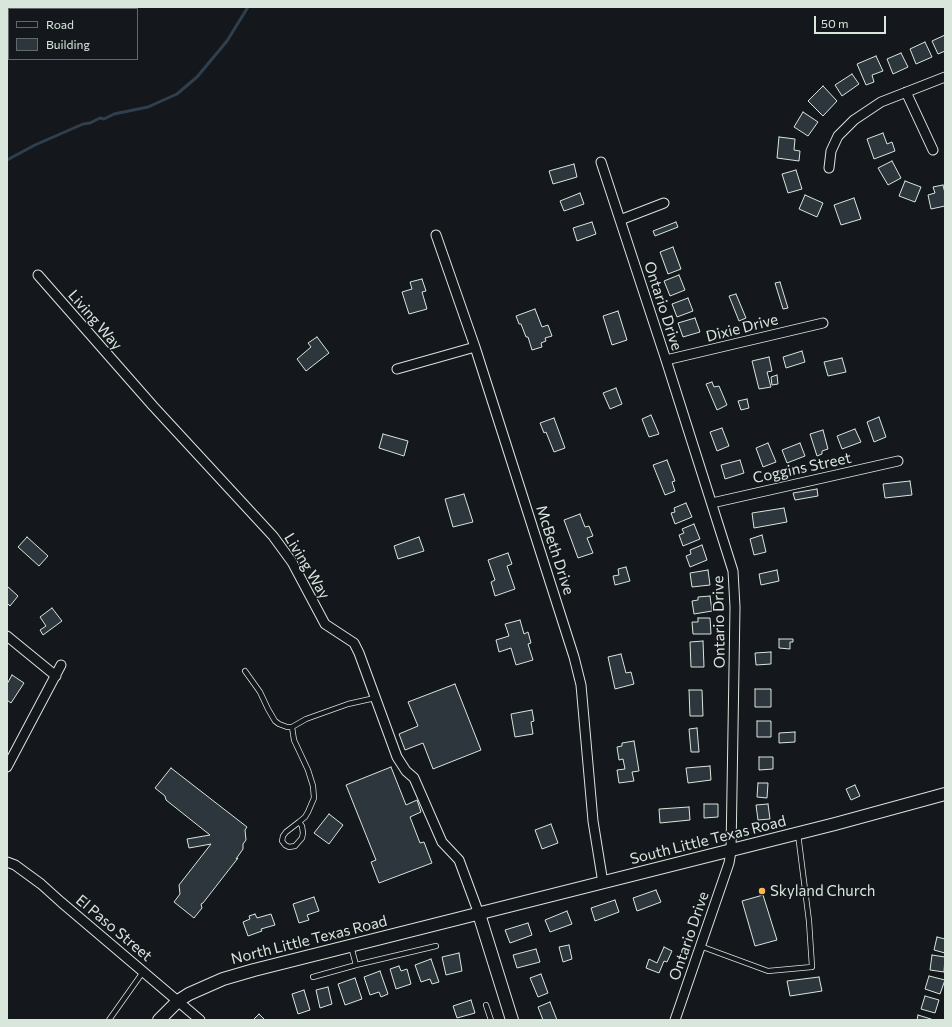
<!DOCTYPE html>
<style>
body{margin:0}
#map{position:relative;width:952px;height:1027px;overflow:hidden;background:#14181c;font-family:Commissioner,sans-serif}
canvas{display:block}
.frame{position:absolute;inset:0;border:8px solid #d8e6dc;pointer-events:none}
.legend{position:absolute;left:8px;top:8px;width:130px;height:52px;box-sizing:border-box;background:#14181c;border:1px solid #626a69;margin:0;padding:5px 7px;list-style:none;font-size:12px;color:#d8e6dc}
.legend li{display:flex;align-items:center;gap:8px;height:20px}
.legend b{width:20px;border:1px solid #626a69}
.scale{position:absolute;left:814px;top:16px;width:72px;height:18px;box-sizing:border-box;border:2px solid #d8e6dc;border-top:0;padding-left:5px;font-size:12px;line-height:14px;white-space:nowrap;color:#d8e6dc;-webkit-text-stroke:3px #14181c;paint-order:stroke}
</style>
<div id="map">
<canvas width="952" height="1027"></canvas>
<div class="frame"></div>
<ul class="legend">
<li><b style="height:5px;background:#14181c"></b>Road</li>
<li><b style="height:11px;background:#2c363c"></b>Building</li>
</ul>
<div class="scale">50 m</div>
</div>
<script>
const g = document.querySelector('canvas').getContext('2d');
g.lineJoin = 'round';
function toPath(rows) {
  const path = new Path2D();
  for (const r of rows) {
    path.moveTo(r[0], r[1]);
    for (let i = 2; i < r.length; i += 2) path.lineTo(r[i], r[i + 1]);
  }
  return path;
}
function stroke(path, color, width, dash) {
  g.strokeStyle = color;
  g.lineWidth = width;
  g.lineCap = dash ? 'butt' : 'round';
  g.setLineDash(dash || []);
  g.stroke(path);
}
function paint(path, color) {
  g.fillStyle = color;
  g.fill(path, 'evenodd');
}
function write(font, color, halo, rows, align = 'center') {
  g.font = font + ' Commissioner,sans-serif';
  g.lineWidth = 3;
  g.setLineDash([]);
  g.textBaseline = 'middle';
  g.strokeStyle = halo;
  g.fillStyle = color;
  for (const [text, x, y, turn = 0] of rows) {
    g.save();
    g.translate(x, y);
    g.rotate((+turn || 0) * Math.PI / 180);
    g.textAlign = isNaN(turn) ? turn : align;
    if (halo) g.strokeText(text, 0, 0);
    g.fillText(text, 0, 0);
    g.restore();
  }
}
const stream = toPath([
 [7,160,35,145,83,124,90,123,100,118,104,119,114,114,148,107,177,94,197,77,227,41,248,7]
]);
const building = toPath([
 [7,7,15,7,16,9,9,9,9,21,7,21,7,7],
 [26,7,45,7,45,9,26,9,26,7],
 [945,35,945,51,938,54,932,41,945,35],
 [925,42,932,57,916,64,910,49,925,42],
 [901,53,908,67,893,74,887,59,901,53],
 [876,56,883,71,872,75,874,82,866,85,857,64,876,56],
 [852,74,859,84,842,96,835,85,852,74],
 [823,86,837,101,823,116,808,101,823,86],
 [803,112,818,122,808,136,794,127,803,112],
 [883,133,887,144,892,142,895,151,874,159,867,139,883,133],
 [779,137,795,139,794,150,800,151,799,161,777,158,779,137],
 [892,161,901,178,888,185,878,168,892,161],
 [574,164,577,177,553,184,549,171,574,164],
 [796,170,802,189,788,193,782,174,796,170],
 [905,181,921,187,915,202,899,196,905,181],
 [943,185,945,193,945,206,931,209,928,195,935,193,933,187,943,185],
 [580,193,584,204,564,211,560,201,580,193],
 [805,195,823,203,817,217,799,209,805,195],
 [854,198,861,219,841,225,834,205,854,198],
 [592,222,596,234,577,241,573,228,592,222],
 [676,222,678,227,655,236,653,231,676,222],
 [673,247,681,269,668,274,660,252,673,247],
 [679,275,685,290,670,296,664,281,679,275],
 [422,279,426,291,422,292,427,309,409,314,402,292,412,289,410,282,422,279],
 [780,282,788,308,783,309,775,283,780,282],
 [736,294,746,318,739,321,729,296,736,294],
 [688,298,693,311,677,317,672,304,688,298],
 [535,309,542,327,548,325,552,336,545,338,546,341,541,343,542,347,532,350,528,337,526,337,521,324,519,324,516,316,535,309],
 [618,311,627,340,612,345,603,316,618,311],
 [695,318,700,332,683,337,678,323,695,318],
 [317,337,329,353,306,371,297,359,311,347,308,343,317,337],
 [802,351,805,362,786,368,783,357,802,351],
 [769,357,772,371,767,372,771,387,759,389,752,361,769,357],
 [842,358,846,372,828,376,824,362,842,358],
 [777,375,778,384,772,385,771,377,777,375],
 [712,382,714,387,719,386,727,405,717,410,706,384,712,382],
 [616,388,622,404,610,409,603,393,616,388],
 [747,399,749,408,741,410,738,401,747,399],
 [651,415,659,434,649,437,642,419,651,415],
 [879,417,886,437,874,442,867,422,879,417],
 [554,418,565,448,554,452,546,432,544,433,540,423,554,418],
 [722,428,729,446,717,451,710,432,722,428],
 [855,429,861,442,842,449,837,436,855,429],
 [823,430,828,449,822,451,822,454,817,456,810,434,823,430],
 [383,434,408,441,404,456,379,448,383,434],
 [768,443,776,462,763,467,756,448,768,443],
 [800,443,805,456,787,463,782,450,800,443],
 [667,460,675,481,672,482,675,491,665,495,653,465,667,460],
 [740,460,744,473,725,479,721,465,740,460],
 [910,481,912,495,885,498,883,484,910,481],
 [817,489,818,496,795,500,793,493,817,489],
 [464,494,473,522,453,527,445,499,464,494],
 [686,503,692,517,675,524,671,513,675,512,674,508,686,503],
 [784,508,787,522,754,528,752,513,784,508],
 [580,514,585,527,589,526,593,536,587,538,593,553,578,558,564,520,580,514],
 [694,524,700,539,683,546,679,535,684,533,682,529,694,524],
 [762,535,766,552,754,555,750,539,762,535],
 [27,537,48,556,39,566,18,547,27,537],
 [419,537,424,551,398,559,394,546,419,537],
 [702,545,707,560,690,567,686,556,691,554,690,550,702,545],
 [508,553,512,564,507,566,515,589,495,596,491,582,495,580,488,560,508,553],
 [626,567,630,581,615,585,613,576,619,575,618,569,626,567],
 [708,570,710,585,692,587,690,573,708,570],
 [777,570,779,581,761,585,759,574,777,570],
 [7,586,18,596,10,606,7,603,7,586],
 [710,596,712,611,694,614,692,601,698,600,698,597,710,596],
 [52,608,62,621,43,635,40,630,46,626,40,617,52,608],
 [698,618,710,618,711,634,693,634,692,622,698,622,698,618],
 [520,620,524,634,528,632,531,643,528,644,533,660,516,665,511,648,499,652,496,640,509,636,505,624,520,620],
 [779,639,793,639,793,642,790,642,790,649,779,648,779,639],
 [703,641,704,667,691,667,690,642,703,641],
 [771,652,771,664,756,665,755,653,771,652],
 [621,654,626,673,631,672,634,684,615,689,608,657,621,654],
 [12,675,24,683,11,703,7,700,7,684,12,675],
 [455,684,481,750,433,769,423,743,405,750,399,734,418,726,408,702,455,684],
 [755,689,771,689,771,707,755,707,755,689],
 [689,690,702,690,703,716,690,716,689,690],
 [532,710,534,721,531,722,533,734,515,737,511,714,532,710],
 [757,721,771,721,771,737,757,737,757,721],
 [697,728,699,752,691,752,689,729,697,728],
 [795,732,795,742,779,743,779,733,795,732],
 [634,741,639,771,632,772,634,781,619,783,617,770,625,769,623,759,619,760,617,747,622,746,622,743,634,741],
 [759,757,773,757,773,769,759,770,759,757],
 [710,766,711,780,688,783,686,768,710,766],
 [391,767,406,805,417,800,421,812,410,817,420,843,424,842,432,863,379,883,371,862,376,860,346,785,391,767],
 [171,768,247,827,245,830,246,840,243,844,243,849,236,859,238,858,203,903,201,904,202,908,194,918,174,902,180,894,179,885,211,844,189,848,187,839,210,835,166,800,165,796,155,788,171,768],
 [758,783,768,783,767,798,757,797,758,783],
 [855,785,860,796,851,800,846,789,855,785],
 [704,804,718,804,718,817,704,818,704,804],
 [768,804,770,819,758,820,756,805,768,804],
 [689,807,690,820,660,823,659,809,689,807],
 [329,814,343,825,329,844,314,833,329,814],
 [551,824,558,843,542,849,535,830,551,824],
 [656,890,661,902,637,911,633,898,656,890],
 [763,895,777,940,755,946,742,901,763,895],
 [314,897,319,911,307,915,309,920,299,923,293,904,314,897],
 [615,900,619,912,595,921,591,908,615,900],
 [567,911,572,924,550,932,545,920,567,911],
 [255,914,257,918,271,914,275,925,261,929,262,931,248,936,243,922,250,919,249,916,255,914],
 [528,923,532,935,510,943,505,930,528,923],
 [937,937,945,939,945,953,934,950,937,937],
 [569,945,572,959,563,962,559,947,569,945],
 [664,947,672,951,667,962,664,961,659,973,646,968,649,959,657,963,664,947],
 [536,949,540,962,517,968,513,955,536,949],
 [459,953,462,971,446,975,442,957,459,953],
 [932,955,945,957,944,972,930,970,932,955],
 [431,959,439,982,432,984,430,979,421,982,415,965,431,959],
 [399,966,401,971,407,969,411,984,396,989,390,969,399,966],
 [380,971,388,994,381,997,379,992,370,995,364,977,380,971],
 [541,974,548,993,538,997,530,978,541,974],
 [929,976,945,980,940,994,925,989,929,976],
 [819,977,822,991,790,996,787,981,819,977],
 [355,978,362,999,345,1005,338,984,355,978],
 [328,987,332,1004,320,1008,316,990,328,987],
 [304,990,310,1010,298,1014,292,994,304,990],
 [925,996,939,1000,935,1013,921,1009,925,996],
 [471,1000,475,1013,457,1018,453,1006,471,1000],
 [550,1002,557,1020,543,1020,538,1007,550,1002],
 [259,1014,265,1020,253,1020,259,1014],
 [918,1015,934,1020,917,1020,918,1015]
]);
const lane = toPath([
 [245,671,260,692,268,709,275,721,279,724,287,727,292,727,306,719,348,704,375,698],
 [292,727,294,740,308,770,313,786,314,798,308,812,305,817,299,822,286,832,283,836,282,841,285,845,289,847,295,846,302,838,303,833,302,826,299,822],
 [351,946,356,965,436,946],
 [700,946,768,971,812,967,809,921,798,834],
 [313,977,356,965],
 [486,1005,491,1020],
 [109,1020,143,972]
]);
const street = toPath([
 [906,92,933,150],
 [601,162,666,360,733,571,735,607,731,851,729,863,675,1020],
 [829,168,831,151,838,136,854,120,881,102,945,77],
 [620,220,664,203],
 [436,235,475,347,574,657,581,685,593,821,603,883],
 [38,275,153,406,273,536,292,562,325,624,354,643,359,653,397,757,406,771,414,778,442,842,459,860,479,914],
 [666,360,823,323],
 [397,369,475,347],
 [712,503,898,461],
 [7,636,56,676],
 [7,767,61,665],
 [7,862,15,865,41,884,61,902,200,1020]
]);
const secondary = toPath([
 [479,914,512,1020],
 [159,1020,178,1001,189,994,223,979,254,970,835,824,945,794]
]);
const markers = [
 [762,891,4,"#ffb74d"]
];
const streetNames = [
 ["Ontario Drive",663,306,72],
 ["Living Way",95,320,49],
 ["Dixie Drive",742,328,-14],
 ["Coggins Street",802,468,-12],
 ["McBeth Drive",555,550,72],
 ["Living Way",307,566,59],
 ["Ontario Drive",719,622,-91],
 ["South Little Texas Road",708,840,-14],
 ["El Paso Street",114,928,40],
 ["Ontario Drive",689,936,-71],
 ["North Little Texas Road",309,940,-14]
];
const poiNames = [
 ["Skyland Church",770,891]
];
stroke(stream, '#2f3f4d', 3);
paint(building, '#2c363c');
stroke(building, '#d8e6dc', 1);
stroke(lane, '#d8e6dc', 6);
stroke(street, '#d8e6dc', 11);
stroke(secondary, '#d8e6dc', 14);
stroke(lane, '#14181c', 4.5);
stroke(street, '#14181c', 9);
stroke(secondary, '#14181c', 12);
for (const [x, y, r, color] of markers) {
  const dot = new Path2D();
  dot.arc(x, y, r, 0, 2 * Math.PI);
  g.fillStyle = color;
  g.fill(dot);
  stroke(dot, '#14181c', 1.5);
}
write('15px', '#d8e6dc', '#14181c', streetNames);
write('15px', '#d8e6dc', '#14181c', poiNames, 'left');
</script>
